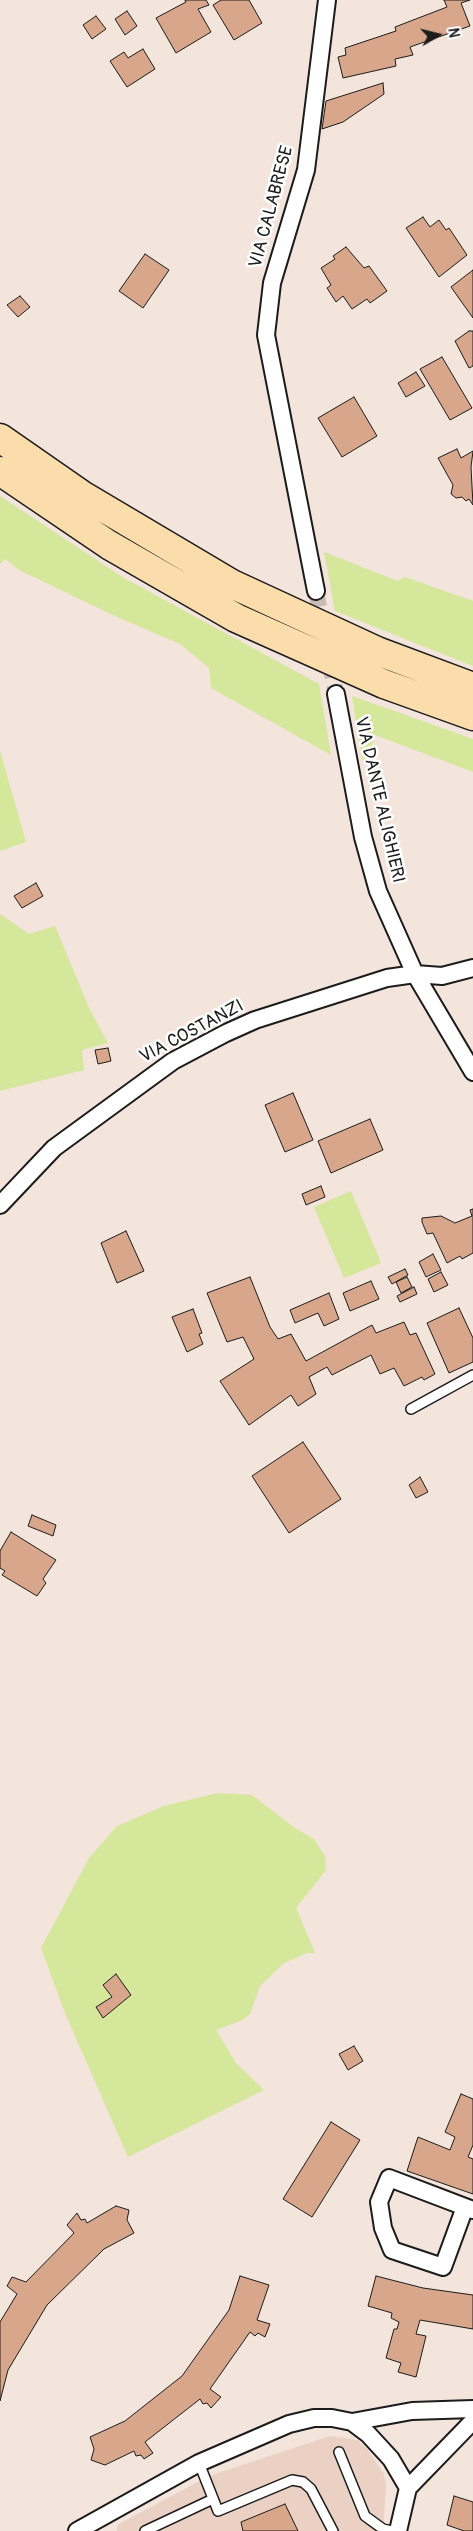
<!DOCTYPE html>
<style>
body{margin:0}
#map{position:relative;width:473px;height:2531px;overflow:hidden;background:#f3e4dc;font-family:Pangolin,sans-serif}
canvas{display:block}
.north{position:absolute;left:413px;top:10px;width:50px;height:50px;-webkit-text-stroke:4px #fff;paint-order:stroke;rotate:82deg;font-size:14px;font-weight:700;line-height:20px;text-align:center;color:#1c1c1c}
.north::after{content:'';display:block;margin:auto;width:18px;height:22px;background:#1c1c1c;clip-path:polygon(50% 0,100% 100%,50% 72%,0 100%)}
</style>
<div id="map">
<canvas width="473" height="2531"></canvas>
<div class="north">N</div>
</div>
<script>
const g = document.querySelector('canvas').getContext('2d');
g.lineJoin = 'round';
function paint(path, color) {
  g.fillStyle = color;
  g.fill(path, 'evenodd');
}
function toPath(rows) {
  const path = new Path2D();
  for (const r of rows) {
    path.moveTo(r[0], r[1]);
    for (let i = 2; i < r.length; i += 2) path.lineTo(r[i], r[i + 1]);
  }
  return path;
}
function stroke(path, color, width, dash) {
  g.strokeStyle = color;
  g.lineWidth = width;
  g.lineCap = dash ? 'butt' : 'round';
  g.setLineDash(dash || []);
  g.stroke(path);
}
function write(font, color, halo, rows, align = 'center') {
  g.font = font + ' Pangolin,sans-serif';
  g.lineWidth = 5;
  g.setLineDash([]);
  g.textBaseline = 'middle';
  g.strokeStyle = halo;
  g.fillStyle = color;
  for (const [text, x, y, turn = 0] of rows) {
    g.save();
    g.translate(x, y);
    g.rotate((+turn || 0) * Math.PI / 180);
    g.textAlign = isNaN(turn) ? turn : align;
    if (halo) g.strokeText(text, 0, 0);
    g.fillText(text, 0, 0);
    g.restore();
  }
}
const built = toPath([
 [330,2436,357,2440,367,2449,384,2474,386,2486,383,2531,117,2531,117,2525,209,2476]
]);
const green = toPath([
 [0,496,124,578,319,684,331,755,211,688,209,668,180,644,117,617,19,570,5,559,0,564],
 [324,552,398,581,405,577,473,601,473,666,335,611],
 [352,696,473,739,473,772,375,735,369,759,362,761],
 [0,751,26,842,0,851],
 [0,914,29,934,55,926,90,1010,108,1043,82,1050,84,1070,0,1091],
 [351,1191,381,1263,344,1278,314,1207],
 [218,1793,252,1795,295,1828,314,1839,325,1856,326,1870,296,1908,315,1953,307,1953,284,1963,260,1986,250,2014,243,2020,216,2030,236,2063,264,2090,128,2157,65,2013,41,1948,89,1858,117,1826,164,1806]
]);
const building = toPath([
 [185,0,206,0,209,5,198,9,211,32,176,53,156,18,186,2,185,0],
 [221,0,249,0,262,23,234,40,213,5,221,0],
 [444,0,470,0,461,3,470,26,410,47,413,55,395,59,396,66,343,78,338,57,346,55,345,48,396,31,395,27,447,7,444,0],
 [127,11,137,26,125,35,115,19,127,11],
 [96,16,106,29,92,39,83,25,96,16],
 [143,49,155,69,127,87,110,61,124,52,128,58,143,49],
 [383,83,384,94,343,122,322,129,326,101,383,83],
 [423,217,430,227,439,220,446,230,449,228,467,255,439,277,406,228,423,217],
 [346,247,364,268,369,266,387,291,370,303,367,299,352,309,343,296,336,302,327,288,331,285,321,268,335,259,333,256,346,247],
 [145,254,169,270,143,308,119,291,145,254],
 [473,270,473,318,451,287,473,270],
 [20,296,30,307,18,317,7,305,20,296],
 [469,331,473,331,473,366,469,368,455,341,469,331],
 [442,357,472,408,450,420,420,369,442,357],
 [416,372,425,386,406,397,398,383,416,372],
 [354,397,377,436,342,457,318,418,354,397],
 [457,449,461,458,473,451,471,467,473,505,469,499,466,501,462,497,456,498,451,494,453,485,438,458,457,449],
 [36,883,43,896,22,908,14,896,36,883],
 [108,1048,111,1061,98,1064,95,1050,108,1048],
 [293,1093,313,1140,285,1152,265,1105,293,1093],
 [370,1119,383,1150,331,1173,318,1141,370,1119],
 [321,1186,325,1197,306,1205,302,1194,321,1186],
 [473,1209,473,1253,462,1259,460,1256,447,1263,433,1233,427,1234,422,1222,422,1218,441,1216,455,1223,472,1216,470,1210,473,1209],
 [126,1231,144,1271,117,1283,101,1243,126,1231],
 [433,1254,441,1270,426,1277,419,1262,433,1254],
 [405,1269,408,1275,392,1284,388,1277,405,1269],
 [441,1272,448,1285,434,1292,428,1279,441,1272],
 [250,1277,270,1327,278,1339,291,1334,306,1361,372,1325,376,1333,404,1322,410,1335,416,1333,435,1374,424,1380,422,1377,404,1386,394,1368,380,1374,371,1355,332,1375,327,1367,309,1377,316,1394,298,1406,291,1395,249,1425,220,1381,254,1359,243,1337,227,1342,207,1293,250,1277],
 [407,1277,412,1287,401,1293,396,1282,407,1277],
 [371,1281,379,1299,350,1311,343,1293,371,1281],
 [414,1287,417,1294,400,1302,397,1296,414,1287],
 [329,1293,339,1319,324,1326,318,1313,295,1323,290,1310,329,1293],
 [459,1308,473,1338,473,1362,449,1373,427,1323,459,1308],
 [193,1309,202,1333,199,1334,203,1344,187,1352,172,1317,193,1309],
 [303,1442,341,1499,289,1533,252,1476,303,1442],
 [420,1477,428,1492,416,1498,409,1485,420,1477],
 [32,1515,56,1525,53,1536,28,1526,32,1515],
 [11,1532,56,1560,43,1579,46,1583,37,1596,2,1575,5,1571,0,1568,0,1551,11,1532],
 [116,1974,131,1995,103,2018,96,2007,112,1997,103,1985,116,1974],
 [354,2046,363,2061,348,2070,339,2054,354,2046],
 [461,2094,473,2099,473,2145,468,2157,473,2159,473,2194,407,2171,418,2137,450,2150,455,2137,445,2132,461,2094],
 [331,2122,360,2140,312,2217,283,2199,331,2122],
 [116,2206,129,2210,127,2220,134,2233,104,2249,47,2305,8,2370,0,2401,0,2322,17,2294,7,2286,12,2277,26,2282,74,2233,67,2225,77,2213,81,2220,85,2219,87,2223,116,2206],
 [240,2276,269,2285,257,2320,270,2324,265,2337,258,2333,255,2336,250,2332,210,2389,221,2397,211,2408,207,2403,203,2404,200,2399,145,2442,153,2453,144,2459,141,2455,136,2456,134,2451,105,2465,91,2460,94,2449,90,2437,125,2421,182,2376,229,2310,240,2276],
 [376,2276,423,2288,473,2295,473,2329,420,2320,416,2334,426,2336,416,2377,398,2372,401,2363,386,2358,394,2329,397,2329,399,2322,391,2318,392,2313,368,2306,376,2276],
 [454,2496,473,2502,473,2531,464,2531,447,2525,454,2496],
 [285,2504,298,2531,243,2531,241,2522,285,2504]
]);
const streetTunnel = toPath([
 [316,591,336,694]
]);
const lane = toPath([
 [411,1409,473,1375],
 [339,2452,365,2516,383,2529,392,2531],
 [199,2463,218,2511,292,2480,303,2482,311,2489,333,2531],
 [145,2531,213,2499]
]);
const street = toPath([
 [316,591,266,335,272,283,306,170,327,0],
 [336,694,363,837,378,891,415,974,473,1072],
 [0,1205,54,1148,173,1061,226,1033,255,1020,387,978,415,974,442,976,473,968],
 [465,2207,443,2267,392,2250,383,2228,379,2202,389,2178,473,2210],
 [352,2422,412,2411,473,2409],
 [77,2531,199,2463,289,2424,314,2418,332,2418,352,2422,368,2434,391,2459,408,2488],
 [398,2531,408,2488,473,2421]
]);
const highway = toPath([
 [0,438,82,495,232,584,377,651,473,687],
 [0,471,109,545,236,618,384,684,473,716]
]);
const streetNames = [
 ["VIA CALABRESE",272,207,-75],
 ["VIA DANTE ALIGHIERI",379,800,77],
 ["VIA COSTANZI",192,1032,-28]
];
paint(built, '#ebd1c4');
paint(green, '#d5e79b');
paint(building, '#d8a68b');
stroke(building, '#1c1c1c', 1);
stroke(streetTunnel, '#c8bcb6', 16, [16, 8]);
stroke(lane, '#1c1c1c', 12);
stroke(street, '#1c1c1c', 20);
stroke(highway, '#1c1c1c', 31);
stroke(lane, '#fff', 9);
stroke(street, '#fff', 16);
stroke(highway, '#fbddab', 28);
write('18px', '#1c1c1c', '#fff', streetNames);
</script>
